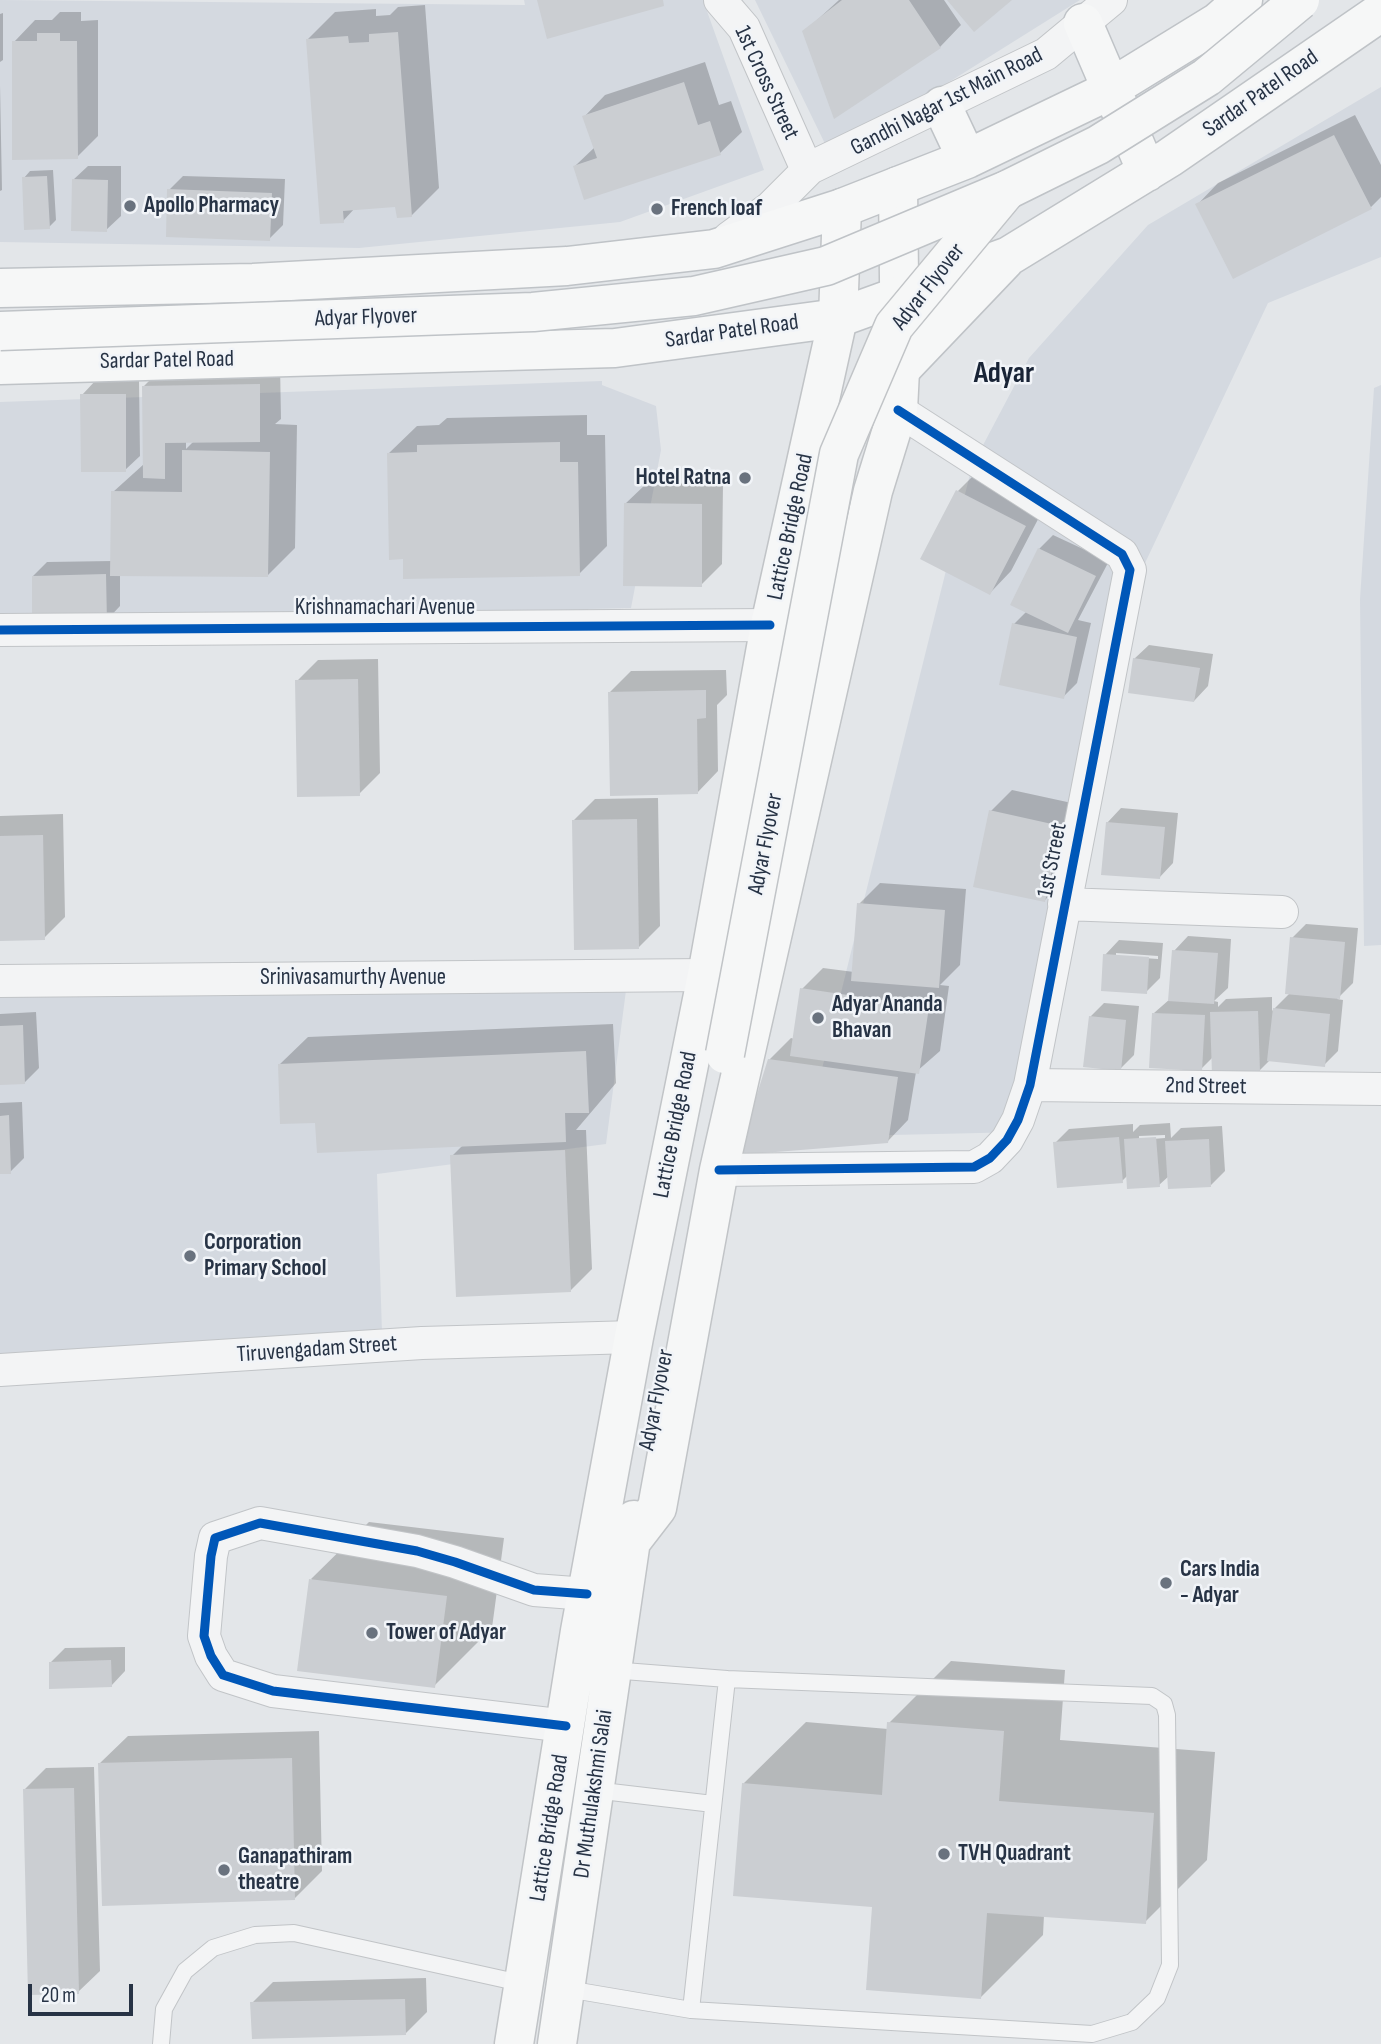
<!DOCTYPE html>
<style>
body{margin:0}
#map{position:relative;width:1381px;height:2044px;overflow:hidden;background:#e3e6e9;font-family:"Sofia Sans Condensed",sans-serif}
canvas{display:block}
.scale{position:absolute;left:28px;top:1984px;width:105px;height:32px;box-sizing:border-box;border:4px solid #273345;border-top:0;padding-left:9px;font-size:21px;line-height:24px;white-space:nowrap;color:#273345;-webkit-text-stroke:5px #f1f4f8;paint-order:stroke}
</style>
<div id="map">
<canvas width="1381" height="2044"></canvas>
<div class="scale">20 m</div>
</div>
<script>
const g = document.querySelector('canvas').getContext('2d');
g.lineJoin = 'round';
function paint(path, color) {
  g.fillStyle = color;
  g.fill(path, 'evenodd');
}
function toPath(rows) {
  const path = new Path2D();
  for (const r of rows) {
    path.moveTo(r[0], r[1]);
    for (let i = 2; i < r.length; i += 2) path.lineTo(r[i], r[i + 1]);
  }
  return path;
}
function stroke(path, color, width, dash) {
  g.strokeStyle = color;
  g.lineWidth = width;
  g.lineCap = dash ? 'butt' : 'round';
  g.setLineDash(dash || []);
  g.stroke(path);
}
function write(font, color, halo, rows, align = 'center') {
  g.font = font + ' "Sofia Sans Condensed",sans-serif';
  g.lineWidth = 5;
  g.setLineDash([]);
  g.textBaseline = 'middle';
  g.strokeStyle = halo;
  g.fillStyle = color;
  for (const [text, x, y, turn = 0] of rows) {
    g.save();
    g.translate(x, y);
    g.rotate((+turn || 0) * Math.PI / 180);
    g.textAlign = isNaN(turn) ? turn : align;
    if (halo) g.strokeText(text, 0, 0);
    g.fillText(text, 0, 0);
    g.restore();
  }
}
const built = toPath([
 [0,0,525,5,524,0,703,0,764,170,620,222,359,248,0,242],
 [755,0,1080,0,831,156],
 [1381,87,1381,257,1268,303,1137,580,1023,1132,805,1137,972,466,1029,358,1148,225],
 [602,381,602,385,656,406,661,450,631,608,588,609,587,613,0,622,0,402],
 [1381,385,1381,945,1364,946,1360,599,1374,388],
 [628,975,606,1144,377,1174,382,1333,0,1358,0,995]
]);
const shadow = toPath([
 [839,0,944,0,961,25,940,47,834,116,804,32],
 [425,5,439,188,411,216,397,205,355,208,343,221,308,39,335,12,376,9,376,16,390,15,398,7],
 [60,12,81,12,81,21,98,20,98,136,77,157,14,42,35,20,52,20],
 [3,13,3,60,0,62,0,14],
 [705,62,719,105,731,101,742,132,720,153,575,166,595,147,584,117,605,95],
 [0,85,2,190,0,191],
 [1355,115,1381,165,1381,197,1371,207,1197,205,1218,183],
 [88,166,121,166,121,216,106,230,73,180],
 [53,170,56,220,49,227,24,178,30,171],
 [183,176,285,179,283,225,269,239,169,190],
 [280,364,281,419,275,424,297,425,295,548,267,576,120,574,120,606,106,621,33,576,47,562,112,561,113,492,144,464,143,387,165,365],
 [186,441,194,441,186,449],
 [96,380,139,380,140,456,125,470,82,395],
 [587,415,587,435,605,435,607,546,579,574,404,558,389,453,417,426,439,425,447,418],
 [979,470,1046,504,1011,571,990,593,958,491],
 [647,483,723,484,722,564,701,585,625,504],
 [1053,535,1109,561,1078,620,1091,623,1077,683,1063,697,1014,624,1027,611,1039,549],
 [1149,645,1213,654,1208,686,1194,701,1134,659],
 [378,659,380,773,359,794,297,681,318,660],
 [726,670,727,695,717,705,718,771,697,793,610,692,631,671],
 [1012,790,1081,805,1066,878,1045,900,991,811],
 [658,798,660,926,639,947,574,820,595,799],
 [1121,808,1178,813,1173,863,1159,878,1107,823],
 [63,814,65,917,44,938,0,939,0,816],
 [880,883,966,889,960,965,940,985,949,986,940,1051,916,1072,908,1120,887,1142,769,1060,791,1038,795,1039,802,989,823,968,854,972,859,904],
 [1306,924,1358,928,1353,983,1337,999,1343,1000,1338,1051,1324,1065,1271,1059,1259,1071,1213,1057,1201,1069,1154,1013,1170,999,1174,951,1188,936,1231,939,1228,988,1214,1001,1218,1002,1218,1007,1226,999,1272,997,1272,1011,1290,993,1292,938],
 [1119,940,1163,943,1160,978,1146,992,1105,955],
 [1116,953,1158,956,1158,959,1116,956],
 [1104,1003,1139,1006,1134,1055,1120,1069,1090,1017],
 [36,1012,39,1068,24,1083,0,1084,0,1014],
 [613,1024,616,1083,576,1130,586,1130,592,1269,570,1291,452,1156,463,1145,317,1121,280,1064,308,1037],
 [22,1102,24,1158,10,1172,0,1172,0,1103],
 [1170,1123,1171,1138,1181,1128,1222,1126,1225,1171,1210,1186,1169,1176,1159,1185,1128,1175,1122,1181,1055,1143,1069,1129,1133,1124,1133,1132,1140,1125],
 [1165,1135,1165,1138,1139,1140,1139,1136],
 [369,1522,504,1538,492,1628,434,1686,311,1579],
 [125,1647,125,1671,111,1686,51,1662,65,1648],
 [951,1661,1065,1670,1060,1740,1215,1752,1207,1860,1145,1922,1044,1915,1043,1935,981,1997,874,1905,743,1784,806,1722,888,1729,889,1723],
 [319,1731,322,1871,294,1899,100,1763,128,1736],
 [94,1767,100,1971,78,1992,24,1790,46,1768],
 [426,1978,427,2012,406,2033,252,2003,273,1982]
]);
const building = toPath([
 [537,0,663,0,664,6,547,39],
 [842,0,909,0,941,48,834,119,802,31],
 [947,0,1012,0,974,32],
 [398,32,412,217,397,218,395,207,343,211,344,223,320,224,306,39,348,36,349,43,369,42,369,34],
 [37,33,60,33,60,41,77,41,78,159,12,160,12,41,37,41],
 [684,82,698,125,710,121,721,155,584,200,573,166,597,158,582,116],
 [1334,135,1372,209,1233,279,1195,204],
 [47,176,50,229,24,230,22,177],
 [72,179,108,180,107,232,71,231],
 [167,189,272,193,270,241,166,237],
 [260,384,260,442,165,443,165,479,143,478,142,386],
 [80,394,126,394,126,472,81,472],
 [560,442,560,462,578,462,580,576,403,579,403,559,389,560,387,453,417,452,417,445],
 [182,450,270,452,268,577,110,576,111,491,182,492],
 [956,490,1026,526,990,595,920,559],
 [624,503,702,504,702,587,623,586],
 [1038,548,1096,576,1068,633,1010,605],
 [106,574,107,622,32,624,32,576],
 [1012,623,1077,637,1064,699,999,685],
 [1133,658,1200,668,1194,702,1128,693],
 [358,679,360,796,297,797,295,680],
 [706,690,706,718,697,719,698,794,610,796,608,692],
 [989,810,1061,826,1045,902,973,887],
 [637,819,639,949,574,950,572,820],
 [1106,822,1165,827,1160,879,1101,875],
 [43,835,45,940,0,941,0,836],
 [857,903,945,910,939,988,851,981],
 [1290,937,1345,942,1340,999,1285,994],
 [1172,950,1218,953,1214,1004,1168,1001],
 [1103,954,1149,957,1147,994,1101,991],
 [800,988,929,1007,919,1074,790,1056],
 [1273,1008,1330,1014,1325,1067,1267,1061],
 [1258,1011,1260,1073,1212,1075,1210,1012],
 [1152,1013,1205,1015,1202,1071,1149,1068],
 [1089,1016,1126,1020,1121,1071,1083,1067],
 [23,1025,25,1084,0,1085,0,1026],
 [586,1051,589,1113,565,1113,566,1142,317,1153,315,1123,280,1124,278,1064],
 [768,1059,898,1077,888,1143,738,1155],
 [9,1115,11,1174,0,1174,0,1116],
 [1119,1137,1123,1183,1057,1188,1053,1142],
 [1156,1137,1160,1187,1127,1189,1124,1139],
 [1209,1139,1211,1187,1168,1189,1165,1141],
 [565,1150,571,1292,456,1297,450,1155],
 [309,1579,447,1596,435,1688,297,1671],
 [111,1660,112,1687,49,1689,49,1662],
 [887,1722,1004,1731,999,1801,1154,1813,1146,1924,987,1913,981,1999,866,1990,872,1907,733,1896,742,1783,882,1795],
 [292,1758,295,1900,102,1906,98,1763],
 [74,1788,79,1994,28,1995,23,1789],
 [405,1999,406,2035,252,2039,250,2002]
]);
const service = toPath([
 [594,1790,713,1804],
 [567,1989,691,2010,1092,2034,1132,2022,1157,1998,1170,1965,1167,1715,1164,1704,1152,1696,727,1679,611,1670],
 [691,2010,727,1679],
 [161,2044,164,2009,185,1971,213,1948,255,1935,294,1933,525,1984]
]);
const minor = toPath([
 [720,0,744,28,804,163,810,168],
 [810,168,1046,54,1111,0],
 [729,238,770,208,810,168],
 [0,630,770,625],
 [1064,904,1282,912],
 [0,981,707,975],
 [1030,1085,1381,1089],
 [719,1170,974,1167,990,1158,1007,1140,1018,1120,1030,1085,1130,570,1122,554,898,410],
 [0,1370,422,1343,634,1337],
 [566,1726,273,1691,223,1675,211,1656,204,1636,211,1556,215,1538,260,1523,417,1551,455,1562,534,1590,587,1594]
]);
const secondary = toPath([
 [630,1543,657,1508,719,1170,873,491,898,410,900,370,898,186],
 [514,2044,580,1631,634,1337,707,975,770,625,838,318,842,208],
 [557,2044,634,1520]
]);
const primary = toPath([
 [1083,23,1147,172],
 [942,106,967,159],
 [0,288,253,283,567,266,714,249,842,208,967,159,1096,97,1218,22,1243,0],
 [0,365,615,348,838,318,1009,256,1169,158,1381,12],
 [900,370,1005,260]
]);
const secondaryBridge = toPath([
 [725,1054,839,454,894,326,1007,190]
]);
const primaryBridge = toPath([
 [0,331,533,312,694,296,826,266,1007,190,1098,145,1207,77,1300,0]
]);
const cycleway = toPath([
 [0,630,770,625],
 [719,1170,974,1167,990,1158,1007,1140,1018,1120,1030,1085,1130,570,1122,554,898,410],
 [566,1726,273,1691,223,1675,211,1656,204,1636,211,1556,215,1538,260,1523,417,1551,455,1562,534,1590,587,1594]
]);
const markers = [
 [130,206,7,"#69727e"],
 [657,209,7,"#69727e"],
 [745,478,7,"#69727e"],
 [818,1018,7,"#69727e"],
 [190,1256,7,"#69727e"],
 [1166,1583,7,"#69727e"],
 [372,1633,7,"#69727e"],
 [944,1854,7,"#69727e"],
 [224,1870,7,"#69727e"]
];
const streetNames = [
 ["1st Cross Street",766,83,65],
 ["Sardar Patel Road",1261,94,-35],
 ["Gandhi Nagar 1st Main Road",947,102,-27],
 ["Adyar Flyover",929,287,-52],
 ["Adyar Flyover",366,318,-2],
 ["Sardar Patel Road",732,332,-8],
 ["Sardar Patel Road",167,361,-1],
 ["Lattice Bridge Road",791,527,-78],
 ["Krishnamachari Avenue",385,608],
 ["Adyar Flyover",766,844,-79],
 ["1st Street",1053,860,-79],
 ["Srinivasamurthy Avenue",353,978],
 ["2nd Street",1206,1087,1],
 ["Lattice Bridge Road",676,1125,-79],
 ["Tiruvengadam Street",317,1350,-4],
 ["Adyar Flyover",657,1400,-79],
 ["Dr Muthulakshmi Salai",594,1794,-82],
 ["Lattice Bridge Road",550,1828,-81]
];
const poiNames = [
 ["Apollo Pharmacy",144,206],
 ["French loaf",671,209],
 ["Hotel Ratna",731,478,"right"],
 ["Adyar Ananda",832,1005],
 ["Bhavan",832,1031],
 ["Corporation",204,1243],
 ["Primary School",204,1269],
 ["Cars India",1180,1570],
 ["- Adyar",1180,1596],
 ["Tower of Adyar",386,1633],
 ["TVH Quadrant",958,1854],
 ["Ganapathiram",238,1857],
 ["theatre",238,1883]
];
const districtNames = [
 ["Adyar",1004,374]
];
paint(built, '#d4d9e0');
paint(shadow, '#0003');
paint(building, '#cbced2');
stroke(service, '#c1c4c7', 18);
stroke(minor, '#c1c4c7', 34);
stroke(secondary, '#c1c4c7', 41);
stroke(primary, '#bfc3c7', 41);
stroke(service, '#f3f4f5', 16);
stroke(minor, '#f3f4f5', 32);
stroke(secondary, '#f6f7f7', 38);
stroke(primary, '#f6f7f7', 38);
stroke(secondaryBridge, '#c1c4c7', 41, []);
stroke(primaryBridge, '#bfc3c7', 41, []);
stroke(secondaryBridge, '#f6f7f7', 38);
stroke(primaryBridge, '#f6f7f7', 38);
stroke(cycleway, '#0057b8', 9);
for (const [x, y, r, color] of markers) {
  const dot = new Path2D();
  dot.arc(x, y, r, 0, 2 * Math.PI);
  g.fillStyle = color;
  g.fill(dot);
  stroke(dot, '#f1f4f8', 2.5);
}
write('23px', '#273345', '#f1f4f8', streetNames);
write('bold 23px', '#273345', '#f1f4f8', poiNames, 'left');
write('bold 30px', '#192436', '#f1f4f8', districtNames);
</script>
